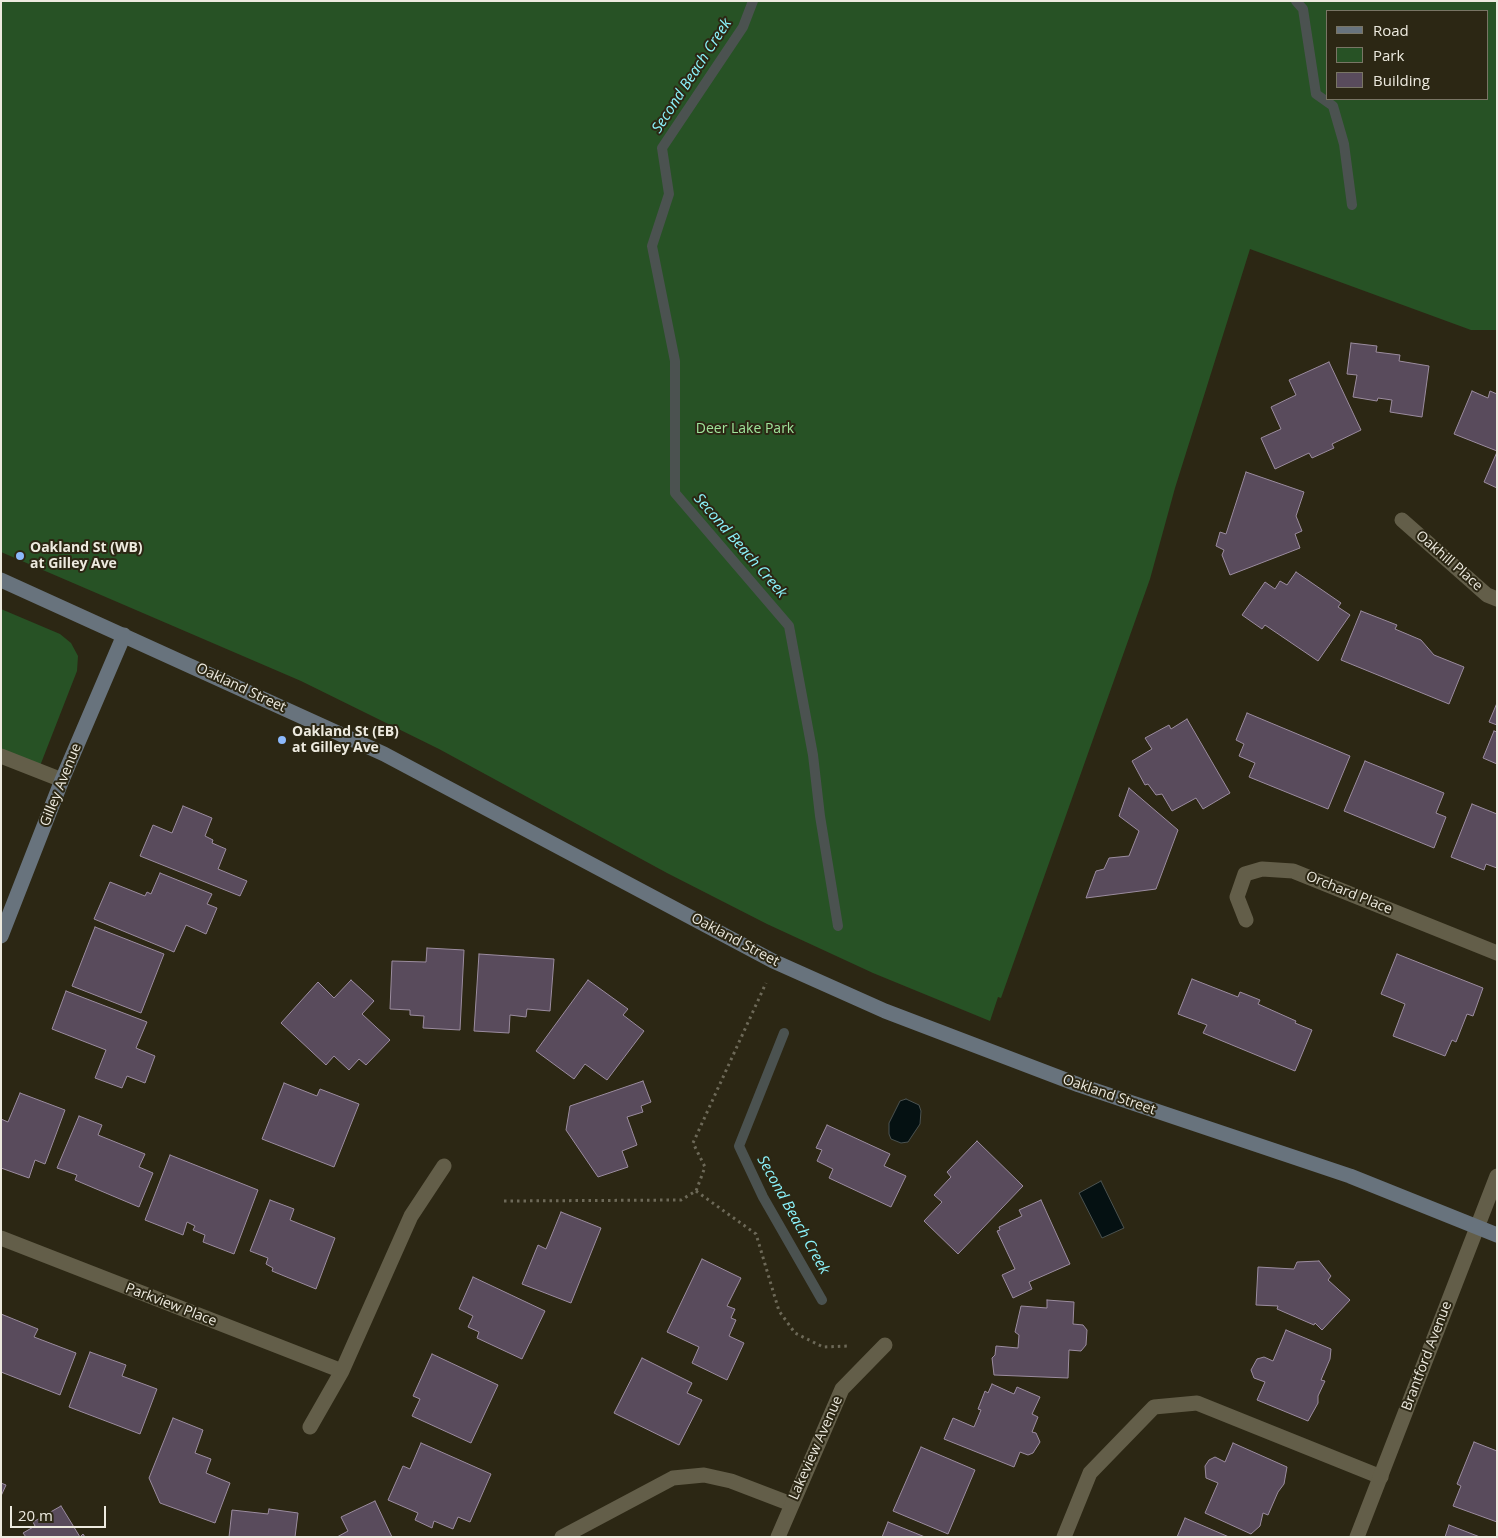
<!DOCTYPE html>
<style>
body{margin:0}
#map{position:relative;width:1498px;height:1538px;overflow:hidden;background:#2c2714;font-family:"Open Sans",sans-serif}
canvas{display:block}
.frame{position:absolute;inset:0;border:2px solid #edeadf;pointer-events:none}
.legend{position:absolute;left:1326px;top:10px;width:162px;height:90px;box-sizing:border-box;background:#2c2714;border:1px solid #797565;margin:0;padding:6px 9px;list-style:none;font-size:15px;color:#edeadf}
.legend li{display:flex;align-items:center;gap:10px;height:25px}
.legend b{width:25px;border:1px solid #797565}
.scale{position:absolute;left:10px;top:1506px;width:96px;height:22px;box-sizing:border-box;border:2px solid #edeadf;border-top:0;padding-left:6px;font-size:15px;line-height:18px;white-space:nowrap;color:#edeadf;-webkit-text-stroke:4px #2c2714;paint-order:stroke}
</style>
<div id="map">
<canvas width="1498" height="1538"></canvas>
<div class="frame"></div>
<ul class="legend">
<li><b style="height:6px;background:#68737d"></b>Road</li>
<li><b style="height:14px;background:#275225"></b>Park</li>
<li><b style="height:14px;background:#594b5c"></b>Building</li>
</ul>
<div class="scale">20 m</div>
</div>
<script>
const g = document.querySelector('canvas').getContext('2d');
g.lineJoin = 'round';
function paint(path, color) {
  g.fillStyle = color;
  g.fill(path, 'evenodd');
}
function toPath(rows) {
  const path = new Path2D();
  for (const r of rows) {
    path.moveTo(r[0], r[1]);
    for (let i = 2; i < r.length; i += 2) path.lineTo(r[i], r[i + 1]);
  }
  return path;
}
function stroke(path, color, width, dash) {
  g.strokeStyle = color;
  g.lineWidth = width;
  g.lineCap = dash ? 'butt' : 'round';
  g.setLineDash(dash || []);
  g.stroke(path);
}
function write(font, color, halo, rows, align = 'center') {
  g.font = font + ' "Open Sans",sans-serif';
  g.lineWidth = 4;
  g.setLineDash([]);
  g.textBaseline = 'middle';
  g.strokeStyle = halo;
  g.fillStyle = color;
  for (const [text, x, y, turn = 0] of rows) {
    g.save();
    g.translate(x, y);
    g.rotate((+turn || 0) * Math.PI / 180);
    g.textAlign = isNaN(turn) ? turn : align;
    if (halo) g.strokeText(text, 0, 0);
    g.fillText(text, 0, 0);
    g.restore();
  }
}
const green = toPath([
 [1,1,1497,1,1497,330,1471,330,1250,249,1175,488,1150,579,1001,998,998,997,990,1021,873,973,767,924,667,873,439,749,301,681,1,552],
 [1327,11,1487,11,1487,99,1327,99],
 [1,609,60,634,71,643,78,656,77,671,38,771,1,756]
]);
const water = toPath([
 [906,1099,919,1105,921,1111,920,1124,908,1142,901,1143,891,1139,889,1134,889,1123,900,1101,906,1099],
 [1101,1181,1124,1228,1102,1238,1079,1193,1101,1181]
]);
const stream = toPath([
 [753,1,743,27,662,148,669,194,652,246,675,361,675,493,789,626,813,755,820,816,838,926],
 [1296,1,1303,9,1316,94,1333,106,1344,144,1352,205],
 [784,1033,739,1146,763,1197,822,1300]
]);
const building = toPath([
 [1351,343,1377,346,1376,352,1400,355,1399,361,1429,366,1422,417,1390,412,1392,400,1378,398,1377,401,1353,397,1357,375,1347,374,1351,343],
 [1329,362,1361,430,1332,444,1334,448,1312,458,1309,453,1275,469,1261,438,1281,429,1271,407,1296,395,1289,380,1329,362],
 [1472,391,1488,398,1490,391,1497,394,1497,451,1454,434,1472,391],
 [1497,452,1497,488,1484,482,1497,452],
 [1246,472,1304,492,1296,516,1302,531,1295,534,1300,548,1230,575,1222,555,1224,550,1216,546,1220,532,1226,534,1246,472],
 [1296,572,1341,603,1338,607,1350,615,1318,661,1265,625,1262,629,1242,615,1265,582,1275,589,1280,581,1287,585,1296,572],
 [1361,611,1397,625,1395,629,1421,640,1434,655,1464,667,1449,704,1341,660,1361,611],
 [1497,703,1497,725,1489,722,1497,703],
 [1247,713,1350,756,1328,809,1249,777,1255,763,1239,756,1244,744,1236,740,1247,713],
 [1187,719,1230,793,1203,809,1196,798,1172,811,1162,794,1156,795,1148,784,1145,785,1132,761,1152,749,1145,738,1169,725,1171,729,1187,719],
 [1494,731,1497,732,1497,764,1483,758,1494,731],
 [1365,761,1444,793,1436,813,1446,817,1434,848,1344,811,1365,761],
 [1129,788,1178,830,1156,889,1086,898,1096,871,1104,869,1109,858,1129,856,1139,831,1119,816,1129,788],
 [1472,804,1497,814,1497,868,1486,864,1484,870,1451,857,1472,804],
 [183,806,212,818,205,836,213,840,212,843,226,849,218,869,247,881,240,896,140,856,153,825,172,833,183,806],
 [160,873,212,894,207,904,217,908,206,934,186,925,174,952,94,919,110,882,145,896,147,892,151,894,160,873],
 [95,927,164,954,141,1013,72,986,95,927],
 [427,948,464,950,460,1030,423,1028,424,1016,410,1015,410,1010,390,1009,392,961,426,962,427,948],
 [479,954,554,959,550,1011,527,1009,526,1017,510,1015,509,1033,474,1031,479,954],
 [1397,954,1483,988,1473,1016,1467,1014,1456,1042,1452,1040,1445,1056,1393,1036,1405,1004,1381,994,1397,954],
 [1192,979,1238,997,1240,992,1260,1000,1258,1004,1296,1021,1295,1023,1312,1030,1295,1071,1203,1033,1207,1025,1178,1014,1192,979],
 [351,980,374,1001,362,1014,390,1040,366,1065,359,1059,349,1070,334,1056,326,1065,281,1023,318,982,334,998,351,980],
 [588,980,628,1009,623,1015,644,1031,607,1080,585,1064,574,1079,536,1051,588,980],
 [66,991,147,1022,136,1048,155,1056,145,1083,127,1076,122,1088,95,1078,106,1050,52,1029,66,991],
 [643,1081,651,1102,641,1106,643,1112,627,1117,637,1145,622,1151,628,1167,598,1177,566,1130,570,1106,643,1081],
 [284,1083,317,1096,320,1089,359,1104,334,1167,262,1139,284,1083],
 [20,1093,65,1110,45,1164,35,1160,29,1178,1,1168,1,1119,8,1122,20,1093],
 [79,1116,102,1125,98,1135,145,1154,139,1167,153,1173,139,1207,75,1180,77,1175,57,1168,79,1116],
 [827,1125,890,1154,884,1166,906,1176,891,1207,829,1178,833,1169,817,1161,822,1150,816,1148,827,1125],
 [977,1141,1023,1186,958,1254,924,1221,942,1202,934,1195,951,1177,947,1172,977,1141],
 [170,1155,258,1190,234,1254,203,1242,205,1235,193,1230,195,1226,187,1222,183,1235,145,1220,170,1155],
 [270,1200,294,1209,290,1220,335,1238,316,1289,272,1271,273,1268,266,1264,268,1258,250,1251,270,1200],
 [1041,1200,1070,1264,1029,1282,1032,1289,1013,1298,1002,1275,1015,1269,997,1231,1000,1230,999,1227,1022,1216,1019,1210,1041,1200],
 [561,1212,601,1228,571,1303,522,1284,538,1245,546,1249,561,1212],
 [702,1259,741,1278,727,1306,735,1309,731,1318,736,1320,729,1336,744,1343,727,1380,692,1363,699,1347,667,1332,702,1259],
 [1319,1261,1331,1276,1328,1280,1350,1300,1322,1330,1315,1323,1314,1325,1277,1309,1278,1306,1256,1305,1258,1267,1294,1269,1297,1262,1319,1261],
 [473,1277,545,1311,522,1359,477,1338,479,1332,468,1327,473,1316,459,1309,473,1277],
 [1047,1300,1074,1302,1073,1324,1083,1325,1087,1330,1086,1345,1081,1351,1069,1350,1068,1378,994,1375,992,1358,995,1355,996,1346,1018,1348,1019,1335,1015,1332,1021,1306,1047,1308,1047,1300],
 [1,1314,38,1329,34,1337,76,1353,60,1395,1,1372,1,1314],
 [1286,1330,1331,1349,1330,1359,1321,1380,1325,1381,1318,1396,1318,1403,1308,1421,1257,1400,1265,1382,1254,1378,1251,1370,1257,1359,1264,1357,1273,1361,1286,1330],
 [90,1352,126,1365,122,1376,157,1389,140,1434,69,1407,90,1352],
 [432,1354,498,1385,471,1443,412,1416,420,1399,413,1396,432,1354],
 [642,1358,692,1383,687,1393,702,1400,679,1445,614,1413,642,1358],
 [992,1384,1014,1394,1017,1387,1040,1397,1032,1414,1038,1417,1032,1432,1036,1433,1040,1442,1033,1453,1028,1455,1020,1452,1014,1467,944,1439,953,1418,974,1427,981,1410,978,1409,985,1391,988,1393,992,1384],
 [173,1418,203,1430,195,1453,211,1459,206,1473,230,1483,215,1523,160,1503,149,1478,173,1418],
 [1474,1442,1497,1451,1497,1522,1453,1506,1461,1486,1457,1484,1474,1442],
 [421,1443,491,1474,470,1522,458,1517,453,1529,434,1521,432,1528,415,1520,418,1513,388,1500,403,1466,410,1469,421,1443],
 [1233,1443,1287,1467,1284,1484,1278,1492,1268,1515,1263,1513,1260,1526,1251,1534,1205,1513,1218,1483,1206,1478,1205,1466,1209,1460,1215,1457,1225,1462,1233,1443],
 [921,1447,975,1470,948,1534,893,1511,921,1447],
 [1,1483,6,1485,1,1496,1,1483],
 [375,1501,392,1537,337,1537,348,1531,341,1517,375,1501],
 [61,1506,80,1537,83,1534,85,1537,26,1537,23,1533,35,1526,33,1522,61,1506],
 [269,1509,298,1513,295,1537,229,1537,232,1510,268,1514,269,1509],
 [1185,1518,1229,1537,1177,1537,1185,1518],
 [888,1522,925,1537,882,1537,888,1522],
 [1449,1525,1480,1537,1445,1537,1449,1525]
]);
const path = toPath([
 [696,1191,756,1234,779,1311,795,1333,823,1347,850,1346],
 [504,1201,681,1200,696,1191,705,1167,693,1143,766,983]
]);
const lane = toPath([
 [1,756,62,780],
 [562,1537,673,1478,704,1475,731,1481,791,1504],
 [1064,1537,1090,1473,1154,1407,1197,1403,1381,1477]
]);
const street = toPath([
 [1402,520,1487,595,1497,599],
 [1246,920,1237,897,1245,874,1262,869,1293,871,1497,953],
 [1,1238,342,1371,411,1216,444,1166],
 [310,1427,342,1371],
 [778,1537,842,1389,885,1345],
 [1357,1537,1497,1176]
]);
const secondary = toPath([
 [1,580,384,754,773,961,885,1011,1079,1085,1350,1176,1497,1235],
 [1,936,62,780,124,635]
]);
const markers = [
 [20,556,5,"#8cb9fc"],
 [282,740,5,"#8cb9fc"]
];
const parkNames = [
 ["Deer Lake Park",745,429]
];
const poiNames = [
 ["Oakland St (WB)",30,548],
 ["at Gilley Ave",30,564],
 ["Oakland St (EB)",292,732],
 ["at Gilley Ave",292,748]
];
const streetNames = [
 ["Oakhill Place",1449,561,41],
 ["Oakland Street",241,688,25],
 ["Gilley Avenue",61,785,-68],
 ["Orchard Place",1349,893,22],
 ["Oakland Street",735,940,28],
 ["Oakland Street",1109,1095,19],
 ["Parkview Place",171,1305,21],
 ["Brantford Avenue",1427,1356,-69],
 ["Lakeview Avenue",816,1448,-66]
];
const waterNames = [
 ["Second Beach Creek",692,76,-57],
 ["Second Beach Creek",740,546,49],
 ["Second Beach Creek",793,1215,61]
];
paint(green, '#275225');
paint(water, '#051112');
stroke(water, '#4b5250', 1);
stroke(stream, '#4b5250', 10);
paint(building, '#594b5c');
stroke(building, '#9b8c9f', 1);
stroke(path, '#6d6958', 3, [2.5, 4]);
stroke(lane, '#635e49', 15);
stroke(street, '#635e49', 15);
stroke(secondary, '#68737d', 15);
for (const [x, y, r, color] of markers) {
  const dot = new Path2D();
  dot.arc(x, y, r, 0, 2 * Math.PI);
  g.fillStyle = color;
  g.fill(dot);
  stroke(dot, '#2c2714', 2);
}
write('14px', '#a0e49b', '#2c2714', parkNames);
write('bold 14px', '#edeadf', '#2c2714', poiNames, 'left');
write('14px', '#edeadf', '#2c2714', streetNames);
write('italic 15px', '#8cf4fd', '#2c2714', waterNames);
</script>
